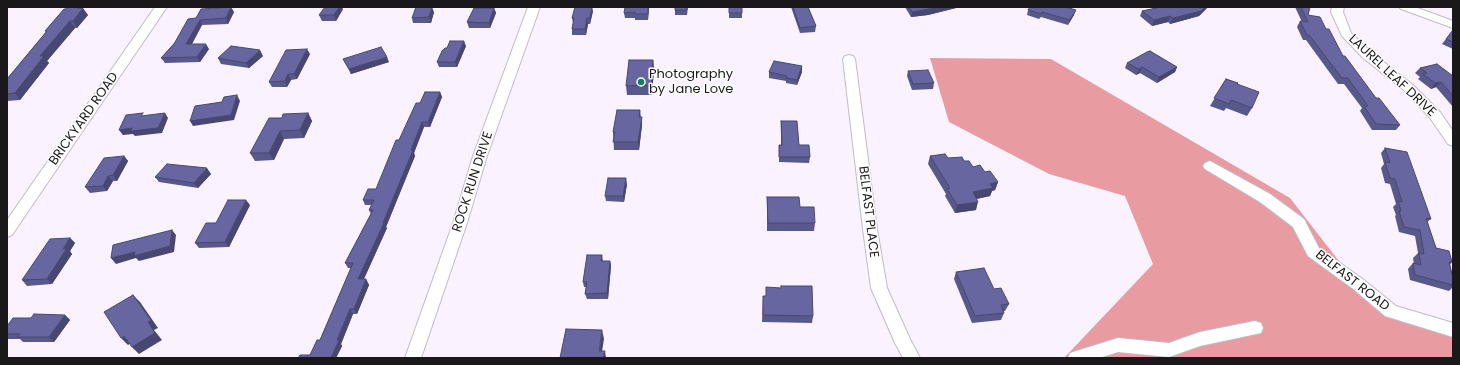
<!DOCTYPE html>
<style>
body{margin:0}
#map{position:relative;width:1460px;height:365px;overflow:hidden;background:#faf2fe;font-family:Poppins,sans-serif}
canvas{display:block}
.frame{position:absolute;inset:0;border:8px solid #1b181c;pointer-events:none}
</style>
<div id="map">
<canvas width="1460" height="365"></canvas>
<div class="frame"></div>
</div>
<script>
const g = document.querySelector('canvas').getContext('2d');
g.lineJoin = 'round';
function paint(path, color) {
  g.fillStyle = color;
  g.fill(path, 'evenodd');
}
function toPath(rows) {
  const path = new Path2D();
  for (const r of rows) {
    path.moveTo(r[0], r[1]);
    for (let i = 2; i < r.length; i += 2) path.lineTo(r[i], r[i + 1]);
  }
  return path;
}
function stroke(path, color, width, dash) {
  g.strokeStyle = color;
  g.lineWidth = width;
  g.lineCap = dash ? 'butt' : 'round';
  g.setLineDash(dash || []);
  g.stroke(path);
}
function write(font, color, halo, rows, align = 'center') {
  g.font = font + ' Poppins,sans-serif';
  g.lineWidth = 3;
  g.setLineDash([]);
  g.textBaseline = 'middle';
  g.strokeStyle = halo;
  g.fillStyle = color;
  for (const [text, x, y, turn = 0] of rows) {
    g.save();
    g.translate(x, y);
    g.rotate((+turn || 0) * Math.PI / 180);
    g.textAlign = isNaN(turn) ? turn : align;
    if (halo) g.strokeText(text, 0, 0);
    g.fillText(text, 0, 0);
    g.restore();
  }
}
const forest = toPath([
 [930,58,1051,59,1290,198,1377,310,1453,331,1453,358,1064,358,1153,264,1125,196,1049,174,949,122]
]);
const minor = toPath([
 [155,7,167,7,12,235,7,237,7,220,155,7],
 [528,7,540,7,487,156,467,223,421,358,405,358,453,223,473,156,528,7],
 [1332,7,1344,7,1343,12,1351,33,1371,52,1413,85,1440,112,1453,131,1453,146,1448,144,1430,118,1405,91,1363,58,1342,36,1331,12,1332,7],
 [1399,7,1415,7,1453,21,1453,28,1401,9,1399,7],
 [849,55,853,56,855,59,877,229,887,288,910,339,920,358,903,358,895,343,871,288,863,229,843,59,845,56,849,55],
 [1210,161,1270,194,1304,219,1319,248,1364,280,1396,306,1453,323,1453,337,1385,316,1352,288,1308,256,1293,227,1260,202,1205,169,1203,166,1205,163,1210,161],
 [1255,321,1261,323,1263,328,1261,333,1200,346,1169,357,1118,352,1099,358,1068,358,1070,353,1118,338,1169,343,1200,332,1255,321]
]);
const wall = toPath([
 [649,7,648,20,635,20,635,18,625,18,624,13],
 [688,7,687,15,675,15,675,10],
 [729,7,742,7,742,18,729,18],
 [791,7,808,7,816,26,815,32,800,33],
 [905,7,960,7,928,15,911,17],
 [1161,7,1208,7,1199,16,1170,24,1168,22,1152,26,1140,16,1142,11],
 [1295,7,1310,7,1308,15,1326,29,1343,56,1376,98,1400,125,1396,130,1372,130,1360,111,1362,108,1344,84,1338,84,1306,40,1303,40,1297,27,1300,21,1302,22],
 [494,8,496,13,490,28,469,28,467,22],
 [66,9,88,15,77,28,75,28,47,61,49,63,20,100,7,101,7,79,46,32,45,31],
 [343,9,336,21,322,21,319,15],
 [1028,10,1074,15,1068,25,1041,17,1039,19,1027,15],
 [593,11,590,24,588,24,586,35,572,35,572,29,573,23,572,18],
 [234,12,228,24,202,25,192,44,209,49,200,62,165,63,161,58,196,18],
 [434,12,431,23,413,23,412,18],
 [1453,30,1453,49,1442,44],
 [466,46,457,67,439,67,437,62,447,48],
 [310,54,297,79,291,80,287,87,272,87,269,82],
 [263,56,249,68,221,64,218,58],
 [343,59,389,62,351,74],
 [653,60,654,69,652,95,627,95,626,86],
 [1127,63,1177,67,1175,72,1157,83,1140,73,1136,75,1125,68],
 [1420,68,1453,76,1453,107,1436,87,1431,89,1418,79,1420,77,1415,73],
 [908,71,934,83,933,89,912,90,907,76],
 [769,72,802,72,797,85,786,83,786,81,769,78],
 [1226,79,1237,84,1252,108,1247,116,1226,108,1224,111,1210,106],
 [440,92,442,97,430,127,424,127,414,153,415,156,386,227,387,228,364,279,366,279,369,285,357,314,353,314,341,344,342,346,336,358,298,358,310,355,320,340,351,268,348,268,345,263,371,214,369,210,372,205,365,205,363,200,376,189,399,140,420,103],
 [640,110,642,125,639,150,614,150,613,132],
 [308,113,312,121,304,138,284,139,274,160,255,161,250,153,282,118],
 [781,121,799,145,810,157,809,163,779,162,779,145,781,145],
 [1385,148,1431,219,1427,222,1436,248,1452,262,1450,265,1453,278,1453,287,1449,291,1410,280,1408,269,1413,263,1414,264,1413,258,1418,253,1415,236,1399,232,1395,216,1396,215,1393,207,1396,204,1390,184,1385,183,1381,168,1384,164,1381,153],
 [124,156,128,161,117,181,113,181,107,191,90,193,85,187],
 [930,156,948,158,964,161,973,167,985,172,998,182,995,190,992,191,990,196,977,199,976,210,955,213,945,196,946,194,928,164],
 [211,174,198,188,159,182,155,177],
 [627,184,624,202,606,201,605,196],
 [767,197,815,223,814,231,767,231],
 [250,205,229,247,199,248,195,243,216,223],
 [70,238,75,243,70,251,72,254,52,284,27,286,22,280],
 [602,255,603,261,610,261,611,266,608,299,587,299,585,294,586,287,584,287,583,282],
 [956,272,994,289,1009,304,1005,311,1004,311,1004,313,1001,320,972,323,954,279],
 [766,287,813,316,812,323,762,322,763,296,766,296],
 [65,315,70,320,54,342,23,342,20,339,7,339,7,326,31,318]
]);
const shadedWall = toPath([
 [231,7,234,12,228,24,226,18],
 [339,7,342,7,343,9,336,21,334,15],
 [432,7,434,12,431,23,429,17],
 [592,7,593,11,590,24,590,18],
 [648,7,649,7,648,20],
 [939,7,960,7,928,15,911,17,912,12],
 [1205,7,1208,7,1199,16,1170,24,1173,18],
 [83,8,88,15,77,28,73,21],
 [494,8,496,13,490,28,489,23],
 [1076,10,1074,15,1068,25,1070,20],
 [1170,16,1168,22,1152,26,1154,20],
 [587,18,588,24,586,35,585,29],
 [200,20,202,25,189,49,186,44],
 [70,21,75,28,47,61,49,63,20,100,15,93,40,56],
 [464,41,466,46,457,67,455,62],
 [206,44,209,49,200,62,197,57],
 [307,49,310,54,297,79,294,74],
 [260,50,263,56,249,68,246,63],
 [387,57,389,62,351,74,349,69],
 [653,60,654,69,652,95,651,85],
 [802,66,802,72,797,85,797,80],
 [1142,67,1140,73,1136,75,1139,69],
 [1177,67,1175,72,1157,83,1159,77],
 [288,74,291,80,287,87,285,81],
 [1441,82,1436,87,1431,89,1435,83],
 [440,92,442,97,430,127,428,122],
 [237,95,240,101,234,120,193,126,190,121],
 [165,113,168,118,162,133,135,136,133,134,123,135,119,130],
 [308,113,312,121,304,138,300,130],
 [642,117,642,125,639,150,638,142],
 [422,122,424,127,414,153,415,156,386,227,387,228,361,285,358,279,383,223],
 [280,131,284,139,274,160,269,153],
 [124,156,128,161,117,181,113,175],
 [207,168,211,174,198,188,194,183],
 [108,176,113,181,107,191,103,186],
 [626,178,627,184,624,202,623,196],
 [998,182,995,190,992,191,990,196,970,200,973,192,990,184],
 [246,200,250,205,229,247,225,242],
 [978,202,976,210,955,213,957,205],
 [172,230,176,235,174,252,139,261,136,258,116,264,111,258],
 [70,238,75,243,70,251,72,254,52,284,47,279,63,249],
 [610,261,611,266,608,299,607,293],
 [366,279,369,285,357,314,354,309],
 [133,295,140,302,158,328,154,330,162,340,139,354,132,347,148,322],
 [350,309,353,314,341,344,342,346,336,358,331,358,337,340],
 [65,315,70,320,54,342,49,337],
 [602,330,604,339,601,358,599,351],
 [124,336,131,343,128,345,121,338],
 [605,351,606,358,603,358]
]);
const building = toPath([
 [67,7,76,7,77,8,83,8,73,21,70,21,40,56,44,56,15,93,7,94,7,79,47,31,45,31,64,9,66,9,67,7],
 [231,7,226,18,200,20,186,44,206,44,197,57,161,58,174,44,188,19,196,18,201,9,231,7],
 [325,7,339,7,334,15,319,15,325,7],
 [416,7,432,7,429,17,412,18,416,7],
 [575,7,592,7,590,18,587,18,585,29,572,29,574,18,572,18,575,7],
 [625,7,648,7,648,14,635,14,635,12,624,13,625,7],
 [675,7,687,7,687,10,675,10,675,7],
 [729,7,742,7,742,13,729,13,729,7],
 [793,7,808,7,816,26,800,28,793,7],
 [909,7,939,7,929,9,912,12,909,7],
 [1030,7,1066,7,1076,10,1070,20,1042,12,1041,14,1028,10,1030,7],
 [1161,7,1205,7,1201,11,1173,18,1170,16,1154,20,1142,11,1161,7],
 [1301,7,1310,7,1308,15,1320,17,1326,29,1329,29,1343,56,1345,56,1376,98,1379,98,1400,125,1376,124,1364,106,1368,106,1348,78,1342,78,1309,35,1307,35,1300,21,1308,22,1301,7],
 [474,8,494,8,489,23,467,22,474,8],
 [1453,30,1453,42,1446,39,1453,30],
 [450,41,464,41,455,62,437,62,442,51,445,48,447,48,450,41],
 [231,46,260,50,246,63,218,58,231,46],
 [381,47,387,57,349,69,343,59,381,47],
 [307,49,294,74,288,74,285,81,269,82,286,50,307,49],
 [1150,51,1177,67,1159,77,1142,67,1139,69,1127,63,1147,52,1150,51],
 [629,60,653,60,651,85,626,86,629,60],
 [774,61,802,66,797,80,786,78,787,76,769,72,774,61],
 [1437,64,1453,76,1453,96,1441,82,1435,83,1423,74,1427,73,1420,68,1437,64],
 [928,70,934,83,913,84,908,71,928,70],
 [1226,79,1238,83,1237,84,1259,92,1252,108,1231,100,1229,104,1214,98,1226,79],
 [425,92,440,92,428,122,422,122,411,150,413,150,383,223,384,223,358,279,366,279,354,309,350,309,337,340,339,340,331,358,298,358,300,355,310,355,317,340,320,340,353,263,345,263,373,210,369,210,374,200,363,200,368,189,376,189,396,140,399,140,416,103,420,103,425,92],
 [237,95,231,115,190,121,195,106,222,102,224,97,237,95],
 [617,110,640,110,639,117,642,117,638,142,613,142,615,132,613,132,617,110],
 [143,113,141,116,165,113,158,128,131,131,132,128,119,130,126,115,143,113],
 [308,113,300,130,280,131,269,153,250,153,269,118,282,118,283,114,308,113],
 [781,121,797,121,799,145,809,145,810,157,779,157,779,145,782,145,781,121],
 [1385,148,1407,152,1431,219,1426,218,1436,248,1449,251,1452,262,1449,262,1453,278,1453,285,1415,275,1413,263,1421,265,1419,253,1424,254,1420,230,1404,227,1399,211,1401,211,1398,201,1402,202,1395,179,1390,178,1385,162,1390,163,1385,148],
 [945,154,948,158,962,157,964,161,969,161,973,167,980,165,985,172,990,171,998,182,990,184,993,188,973,192,978,202,957,205,947,189,950,188,930,156,945,154],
 [124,156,113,175,108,176,103,186,85,187,104,158,124,156],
 [167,164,207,168,194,183,155,177,167,164],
 [608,178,626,178,623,196,605,196,608,178],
 [767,197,799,197,800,207,814,207,815,223,768,223,767,197],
 [228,200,246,200,225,242,195,243,206,223,216,223,228,200],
 [172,230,170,246,134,256,135,252,111,258,113,245,172,230],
 [70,238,63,249,67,248,47,279,22,280,50,239,70,238],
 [587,255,602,255,601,261,610,261,607,293,585,294,587,282,583,282,587,255],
 [984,268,994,289,1001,288,1009,304,1001,305,1004,313,975,316,956,272,984,268],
 [781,286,812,286,813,316,763,315,763,296,766,296,766,287,781,288,781,286],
 [133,295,151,320,148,322,155,333,132,347,124,336,121,338,104,312,133,295],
 [34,314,65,315,49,337,17,337,20,334,7,334,7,326,13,318,31,318,34,314],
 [566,329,602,330,599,351,605,351,603,358,560,358,566,329]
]);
const markers = [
 [641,82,4,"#10805c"]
];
const poiNames = [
 ["Photography",649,75],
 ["by Jane Love",649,90]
];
const streetNames = [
 ["LAUREL LEAF DRIVE",1392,76,43],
 ["BRICKYARD ROAD",84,119,-55],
 ["ROCK RUN DRIVE",473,182,-72],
 ["BELFAST PLACE",868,212,83],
 ["BELFAST ROAD",1352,281,38]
];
paint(forest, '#e89ca2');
stroke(minor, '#c2bbc6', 2);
paint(minor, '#fff');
paint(wall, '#59588a');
paint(shadedWall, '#484771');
paint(building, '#6766a1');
stroke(building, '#484771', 1);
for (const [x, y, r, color] of markers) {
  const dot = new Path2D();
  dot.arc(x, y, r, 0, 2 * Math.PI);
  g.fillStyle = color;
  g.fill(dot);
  stroke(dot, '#fff', 1.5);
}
write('13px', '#1b181c', '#fff', poiNames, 'left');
write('13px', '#1b181c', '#fff', streetNames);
</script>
